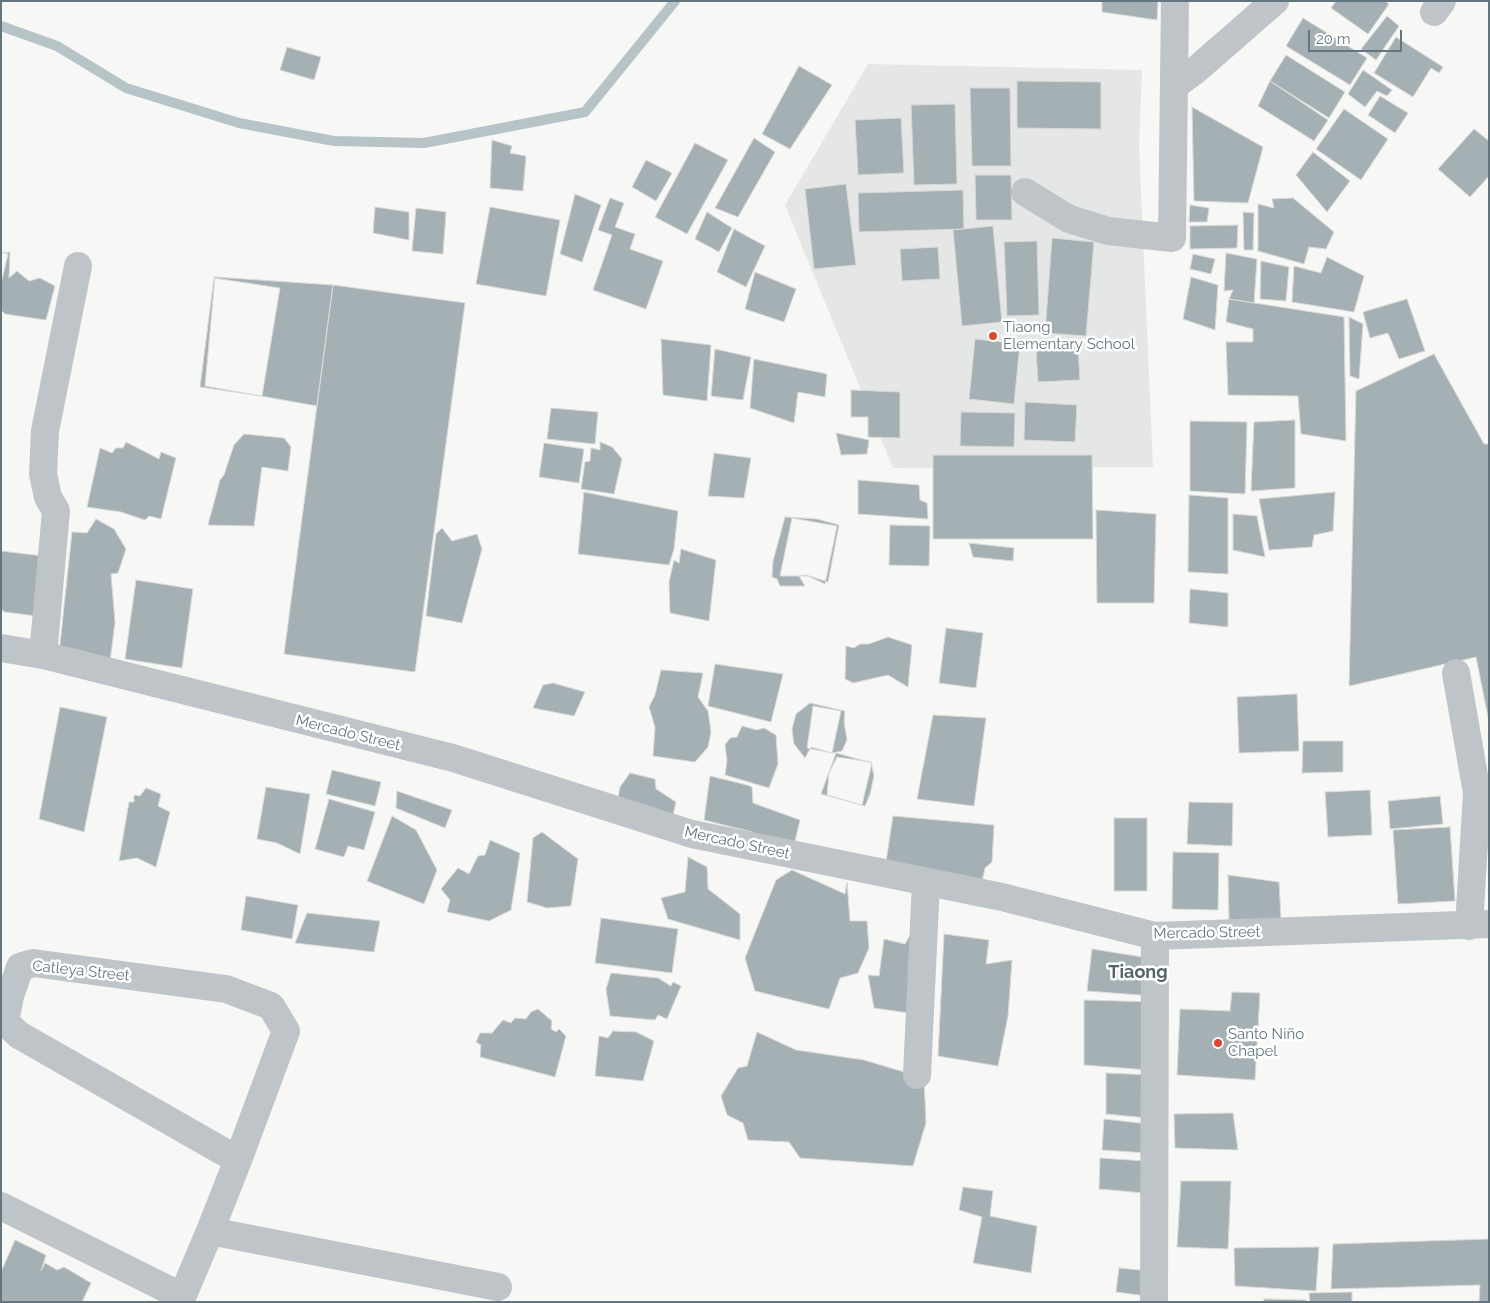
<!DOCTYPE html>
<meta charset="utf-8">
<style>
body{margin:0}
#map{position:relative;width:1490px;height:1303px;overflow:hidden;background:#f7f7f5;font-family:Raleway,sans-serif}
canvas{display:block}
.frame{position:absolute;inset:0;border:2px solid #63767f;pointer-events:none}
.scale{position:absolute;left:1308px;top:30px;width:94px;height:22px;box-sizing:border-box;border:2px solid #63767f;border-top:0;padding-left:6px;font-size:15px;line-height:18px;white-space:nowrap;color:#63767f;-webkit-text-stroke:4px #fff;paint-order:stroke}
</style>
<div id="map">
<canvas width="1490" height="1303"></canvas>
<div class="frame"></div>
<div class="scale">20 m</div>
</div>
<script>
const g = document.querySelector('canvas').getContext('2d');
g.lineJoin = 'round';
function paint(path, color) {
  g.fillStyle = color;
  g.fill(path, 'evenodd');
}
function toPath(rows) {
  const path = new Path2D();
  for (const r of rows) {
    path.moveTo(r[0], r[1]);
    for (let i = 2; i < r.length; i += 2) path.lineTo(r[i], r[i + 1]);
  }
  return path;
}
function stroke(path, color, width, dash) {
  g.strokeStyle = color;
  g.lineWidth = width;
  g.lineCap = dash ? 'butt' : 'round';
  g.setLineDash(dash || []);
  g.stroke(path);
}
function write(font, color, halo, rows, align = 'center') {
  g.font = font + ' Raleway,sans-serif';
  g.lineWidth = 5;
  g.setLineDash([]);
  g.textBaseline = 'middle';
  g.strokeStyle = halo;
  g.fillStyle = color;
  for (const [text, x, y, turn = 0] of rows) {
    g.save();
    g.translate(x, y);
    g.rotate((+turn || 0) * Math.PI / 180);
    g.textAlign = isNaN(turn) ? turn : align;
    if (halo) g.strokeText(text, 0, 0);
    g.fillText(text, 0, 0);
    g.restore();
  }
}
const built = toPath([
 [868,64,1142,70,1139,146,1153,467,893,468,785,205]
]);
const stream = toPath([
 [1,26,57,46,126,88,239,123,334,141,424,143,585,112,675,1]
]);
const building = toPath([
 [1102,1,1158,1,1157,20,1102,12,1102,1],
 [1336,1,1385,1,1389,4,1368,34,1331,8,1336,1],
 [1387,16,1399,26,1376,60,1361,49,1387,16],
 [1303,18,1367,58,1350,85,1286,46,1303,18],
 [1396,37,1443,67,1439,73,1431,68,1413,97,1374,73,1396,37],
 [287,47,321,57,314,80,280,70,287,47],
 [1286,55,1345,92,1329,118,1270,81,1286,55],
 [799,66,832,85,790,149,762,134,799,66],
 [1363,70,1392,90,1387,96,1377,91,1365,107,1348,94,1363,70],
 [1017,81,1101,82,1101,129,1017,128,1017,81],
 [1270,81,1328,120,1314,141,1258,106,1270,81],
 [970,88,1010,88,1011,166,972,166,970,88],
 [1380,96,1408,113,1395,133,1368,115,1380,96],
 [955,104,957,184,914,185,911,105,955,104],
 [1192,107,1263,147,1248,203,1194,201,1192,107],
 [1344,109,1388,139,1361,180,1316,149,1344,109],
 [901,118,904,173,858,175,855,120,901,118],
 [1474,129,1489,141,1489,176,1470,197,1438,169,1474,129],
 [754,138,775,152,738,217,715,208,754,138],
 [492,140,512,146,510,153,526,156,523,191,490,188,492,140],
 [695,143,728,160,687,234,655,217,695,143],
 [1313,152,1350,181,1327,212,1296,175,1313,152],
 [646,160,672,173,656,201,632,187,646,160],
 [975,175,1011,175,1012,220,976,220,975,175],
 [846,184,856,265,814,269,805,189,846,184],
 [963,190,964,229,859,232,858,193,963,190],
 [575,194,601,205,582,262,560,254,575,194],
 [610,198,624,203,615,227,635,234,630,249,663,261,646,309,593,290,612,235,598,230,610,198],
 [1293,198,1334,232,1326,249,1309,247,1304,264,1258,251,1258,204,1274,208,1272,199,1293,198],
 [1190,205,1209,208,1207,222,1189,222,1190,205],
 [375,207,409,212,409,240,373,233,375,207],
 [490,207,560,220,546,296,476,284,490,207],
 [416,208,446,212,443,254,412,251,416,208],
 [707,212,732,228,719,252,695,239,707,212],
 [1243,212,1254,213,1253,250,1244,250,1243,212],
 [1238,225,1237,248,1190,249,1190,226,1238,225],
 [993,226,1002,322,962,326,953,230,993,226],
 [734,229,765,246,746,287,717,272,734,229],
 [1052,238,1094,242,1086,336,1045,333,1052,238],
 [1037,241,1039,315,1007,316,1004,242,1037,241],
 [938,247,940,279,902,281,900,249,938,247],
 [1,252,8,254,1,284,1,252],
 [10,252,9,278,17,271,29,281,40,278,55,286,46,320,5,314,1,310,1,253,10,252],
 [1226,253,1257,259,1254,303,1229,299,1233,290,1224,291,1226,253],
 [1193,254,1215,259,1211,274,1190,269,1193,254],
 [1327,257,1364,276,1354,312,1292,302,1294,266,1321,273,1327,257],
 [1261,261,1289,267,1286,301,1260,299,1261,261],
 [755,272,796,289,784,322,745,309,755,272],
 [215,277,333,285,317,406,205,386,215,277],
 [1191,277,1218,285,1215,330,1183,319,1191,277],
 [214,278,280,288,262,396,200,387,214,278],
 [333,285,465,303,415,672,284,654,333,285],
 [1229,299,1344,317,1346,441,1301,434,1298,396,1228,395,1226,342,1253,342,1253,329,1226,322,1229,299],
 [1407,299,1425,351,1399,359,1388,333,1370,338,1363,312,1407,299],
 [1349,317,1363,324,1359,379,1350,376,1349,317],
 [661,339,711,345,707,401,663,395,661,339],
 [975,339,1020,344,1014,404,969,399,975,339],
 [1078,347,1080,380,1038,382,1036,349,1078,347],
 [715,349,751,357,743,400,711,396,715,349],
 [1434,354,1484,444,1489,444,1489,722,1476,657,1349,686,1356,391,1434,354],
 [754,359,827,374,825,397,798,392,794,423,750,408,754,359],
 [851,390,900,392,900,438,868,437,868,417,851,417,851,390],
 [1025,402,1077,405,1075,442,1024,440,1025,402],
 [551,408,598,412,595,444,547,439,551,408],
 [961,412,1015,413,1014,447,960,446,961,412],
 [1295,420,1295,488,1251,491,1254,422,1295,420],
 [1190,421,1247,422,1245,494,1190,491,1190,421],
 [836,433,869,440,867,454,841,455,836,433],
 [244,434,284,438,291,447,288,471,262,467,254,526,208,525,220,480,224,475,234,445,244,434],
 [126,442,159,459,161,452,176,458,161,519,149,516,145,520,121,512,87,507,100,448,112,453,116,448,123,448,126,442],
 [600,442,612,447,622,459,614,494,581,489,585,462,590,461,591,448,600,450,600,442],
 [544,443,584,449,579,483,539,477,544,443],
 [714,453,751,458,744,498,708,496,714,453],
 [933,455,1092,455,1093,539,933,539,933,455],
 [858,480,919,485,920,500,927,503,928,519,858,514,858,480],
 [584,492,678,511,674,549,669,565,578,554,584,492],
 [1335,492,1333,531,1314,535,1312,547,1269,550,1259,499,1335,492],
 [1189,495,1228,498,1228,574,1188,572,1189,495],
 [1096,510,1156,514,1154,603,1097,603,1096,510],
 [1233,514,1257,516,1265,557,1233,550,1233,514],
 [785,517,817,519,839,525,828,582,806,575,799,576,805,586,780,586,777,579,772,577,773,561,785,517],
 [792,518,837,526,825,584,808,576,780,576,792,518],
 [96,519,114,529,126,549,118,573,111,574,115,622,110,662,59,654,72,532,87,533,96,519],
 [890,525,930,526,929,566,889,565,890,525],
 [442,528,452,541,477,534,482,549,462,623,426,616,436,534,442,528],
 [969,543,1014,548,1013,561,973,557,969,543],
 [681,549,716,560,709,621,670,613,669,582,674,560,679,563,681,549],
 [1,551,43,556,36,616,5,612,1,610,1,551],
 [136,580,193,589,182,668,125,659,136,580],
 [1190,589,1228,593,1228,627,1189,623,1190,589],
 [946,628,983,633,976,688,939,683,946,628],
 [888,637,912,645,908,687,888,675,853,683,845,679,846,646,854,648,860,644,869,644,888,637],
 [715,664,783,674,771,722,708,706,715,664],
 [661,670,703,673,698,697,708,711,711,732,708,747,695,762,653,756,655,727,649,707,655,695,661,670],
 [553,683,585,692,574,716,533,708,543,685,553,683],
 [1297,694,1299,751,1239,753,1237,697,1297,694],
 [810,703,845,711,844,722,847,740,842,751,832,753,811,747,805,758,794,744,792,729,796,714,810,703],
 [813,706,841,711,832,753,807,748,813,706],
 [60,707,107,717,84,832,39,819,60,707],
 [933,715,986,718,974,806,917,799,933,715],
 [742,726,757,730,764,728,776,735,778,764,769,788,725,775,727,760,725,745,730,738,737,737,742,726],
 [1303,741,1343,741,1343,772,1302,773,1303,741],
 [836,753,872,763,862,805,821,794,836,753],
 [837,757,871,762,874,776,870,794,865,806,827,795,829,773,837,757],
 [332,770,381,782,375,806,326,794,332,770],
 [630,773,655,779,656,789,676,802,672,820,616,809,620,787,630,773],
 [710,776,747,785,752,787,753,803,800,820,793,850,753,841,752,832,704,820,710,776],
 [266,787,310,794,300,854,277,843,257,839,266,787],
 [146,788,161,794,158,806,170,812,156,867,137,858,119,861,129,802,134,802,134,795,140,796,146,788],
 [1370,790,1372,835,1328,837,1325,792,1370,790],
 [397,791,452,810,445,828,396,808,397,791],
 [1440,796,1443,824,1390,829,1388,801,1440,796],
 [329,799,375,812,364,850,348,846,344,857,315,849,329,799],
 [1189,802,1233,803,1232,846,1187,844,1189,802],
 [392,816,416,830,437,870,424,904,367,881,392,816],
 [893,816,994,825,992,862,985,868,982,882,886,862,893,816],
 [1114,818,1147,818,1147,891,1114,891,1114,818],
 [1450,827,1455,901,1398,904,1393,830,1450,827],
 [542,832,578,859,571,906,547,908,527,902,533,838,542,832],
 [490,840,520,853,511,910,489,921,447,912,450,900,441,889,458,868,469,874,478,856,485,855,490,840],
 [1173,852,1219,853,1218,910,1172,909,1173,852],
 [688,857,707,867,708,889,740,914,740,940,668,919,661,898,685,892,688,857],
 [792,870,845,894,847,882,850,921,867,921,869,948,858,973,840,978,829,1009,755,991,745,958,776,880,792,870],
 [1228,875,1279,882,1281,919,1229,920,1228,875],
 [246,896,298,905,292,939,241,930,246,896],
 [307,913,380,921,374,952,295,943,307,913],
 [601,918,678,929,672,973,595,963,601,918],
 [911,934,915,1014,874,1008,868,975,879,976,884,939,905,944,911,934],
 [944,934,989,940,986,964,1012,960,1008,1016,998,1066,938,1056,944,934],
 [1092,949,1155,959,1153,996,1087,991,1092,949],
 [611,973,658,978,671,986,673,982,681,986,667,1019,658,1015,655,1020,610,1016,606,989,611,973],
 [1232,992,1260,993,1255,1080,1177,1075,1180,1009,1230,1011,1232,992],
 [1084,1000,1153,1002,1148,1070,1084,1065,1084,1000],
 [538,1009,552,1021,551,1029,556,1032,559,1029,566,1036,555,1077,480,1057,481,1045,476,1042,480,1033,492,1033,503,1020,511,1023,515,1018,526,1019,531,1012,538,1009],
 [613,1031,636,1032,654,1041,643,1081,595,1076,599,1036,608,1038,613,1031],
 [757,1032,796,1050,864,1060,924,1078,926,1123,913,1166,800,1158,789,1142,748,1140,743,1123,727,1115,721,1096,738,1068,747,1066,757,1032],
 [1106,1073,1151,1075,1147,1118,1106,1114,1106,1073],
 [1233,1113,1238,1150,1175,1148,1174,1114,1233,1113],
 [1104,1119,1148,1124,1147,1153,1102,1150,1104,1119],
 [1100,1158,1145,1161,1144,1193,1099,1189,1100,1158],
 [1181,1181,1231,1181,1228,1249,1177,1247,1181,1181],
 [963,1187,993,1191,990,1216,1037,1226,1031,1273,973,1263,982,1217,959,1210,963,1187],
 [1489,1239,1489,1302,1479,1302,1480,1285,1331,1289,1333,1244,1489,1239],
 [15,1240,46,1255,41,1271,45,1263,57,1270,64,1267,91,1283,82,1302,1,1302,1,1272,15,1240],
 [1319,1247,1316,1291,1235,1286,1234,1248,1319,1247],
 [1119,1268,1149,1271,1147,1296,1116,1292,1119,1268],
 [1352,1292,1352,1302,1310,1302,1309,1293,1352,1292],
 [1264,1299,1306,1300,1307,1302,1264,1302,1264,1299]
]);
const minor = toPath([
 [1434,12,1442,1],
 [1174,86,1197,69,1275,1],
 [1025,192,1069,219,1108,231,1172,238,1175,1],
 [1,648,43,655,453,758,692,834,1002,897,1155,936,1489,924],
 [43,655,56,511,48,497,43,474,45,431,78,266],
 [1456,673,1477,793,1469,926],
 [917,1075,926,882],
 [1,1206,181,1296],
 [210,1231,498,1287],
 [180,1302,210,1231,238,1160,286,1031,271,1006,226,989,33,963,20,967,10,996,5,1022,19,1035,238,1160],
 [1154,1302,1155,936]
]);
const markers = [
 [993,336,5,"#de462f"],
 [1218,1043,5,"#de462f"]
];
const poiNames = [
 ["Tiaong",1003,327],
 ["Elementary School",1003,344],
 ["Santo Niño",1228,1034],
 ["Chapel",1228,1051]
];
const streetNames = [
 ["Mercado Street",348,733,14],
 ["Mercado Street",737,843,12],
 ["Mercado Street",1207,933,-1],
 ["Catleya Street",81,971,6]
];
const quarterNames = [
 ["Tiaong",1138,973]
];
paint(built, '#e5e7e6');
stroke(stream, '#b6c4c7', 10);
paint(building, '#a5b0b4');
stroke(building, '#d9d9d7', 1);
stroke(minor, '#bec4c7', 28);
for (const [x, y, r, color] of markers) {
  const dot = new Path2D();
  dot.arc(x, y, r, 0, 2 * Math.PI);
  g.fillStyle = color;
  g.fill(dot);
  stroke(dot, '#fff', 2);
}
write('15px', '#63767f', '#fff', poiNames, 'left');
write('15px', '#63767f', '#fff', streetNames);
write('bold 18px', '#55636a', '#fff', quarterNames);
</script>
